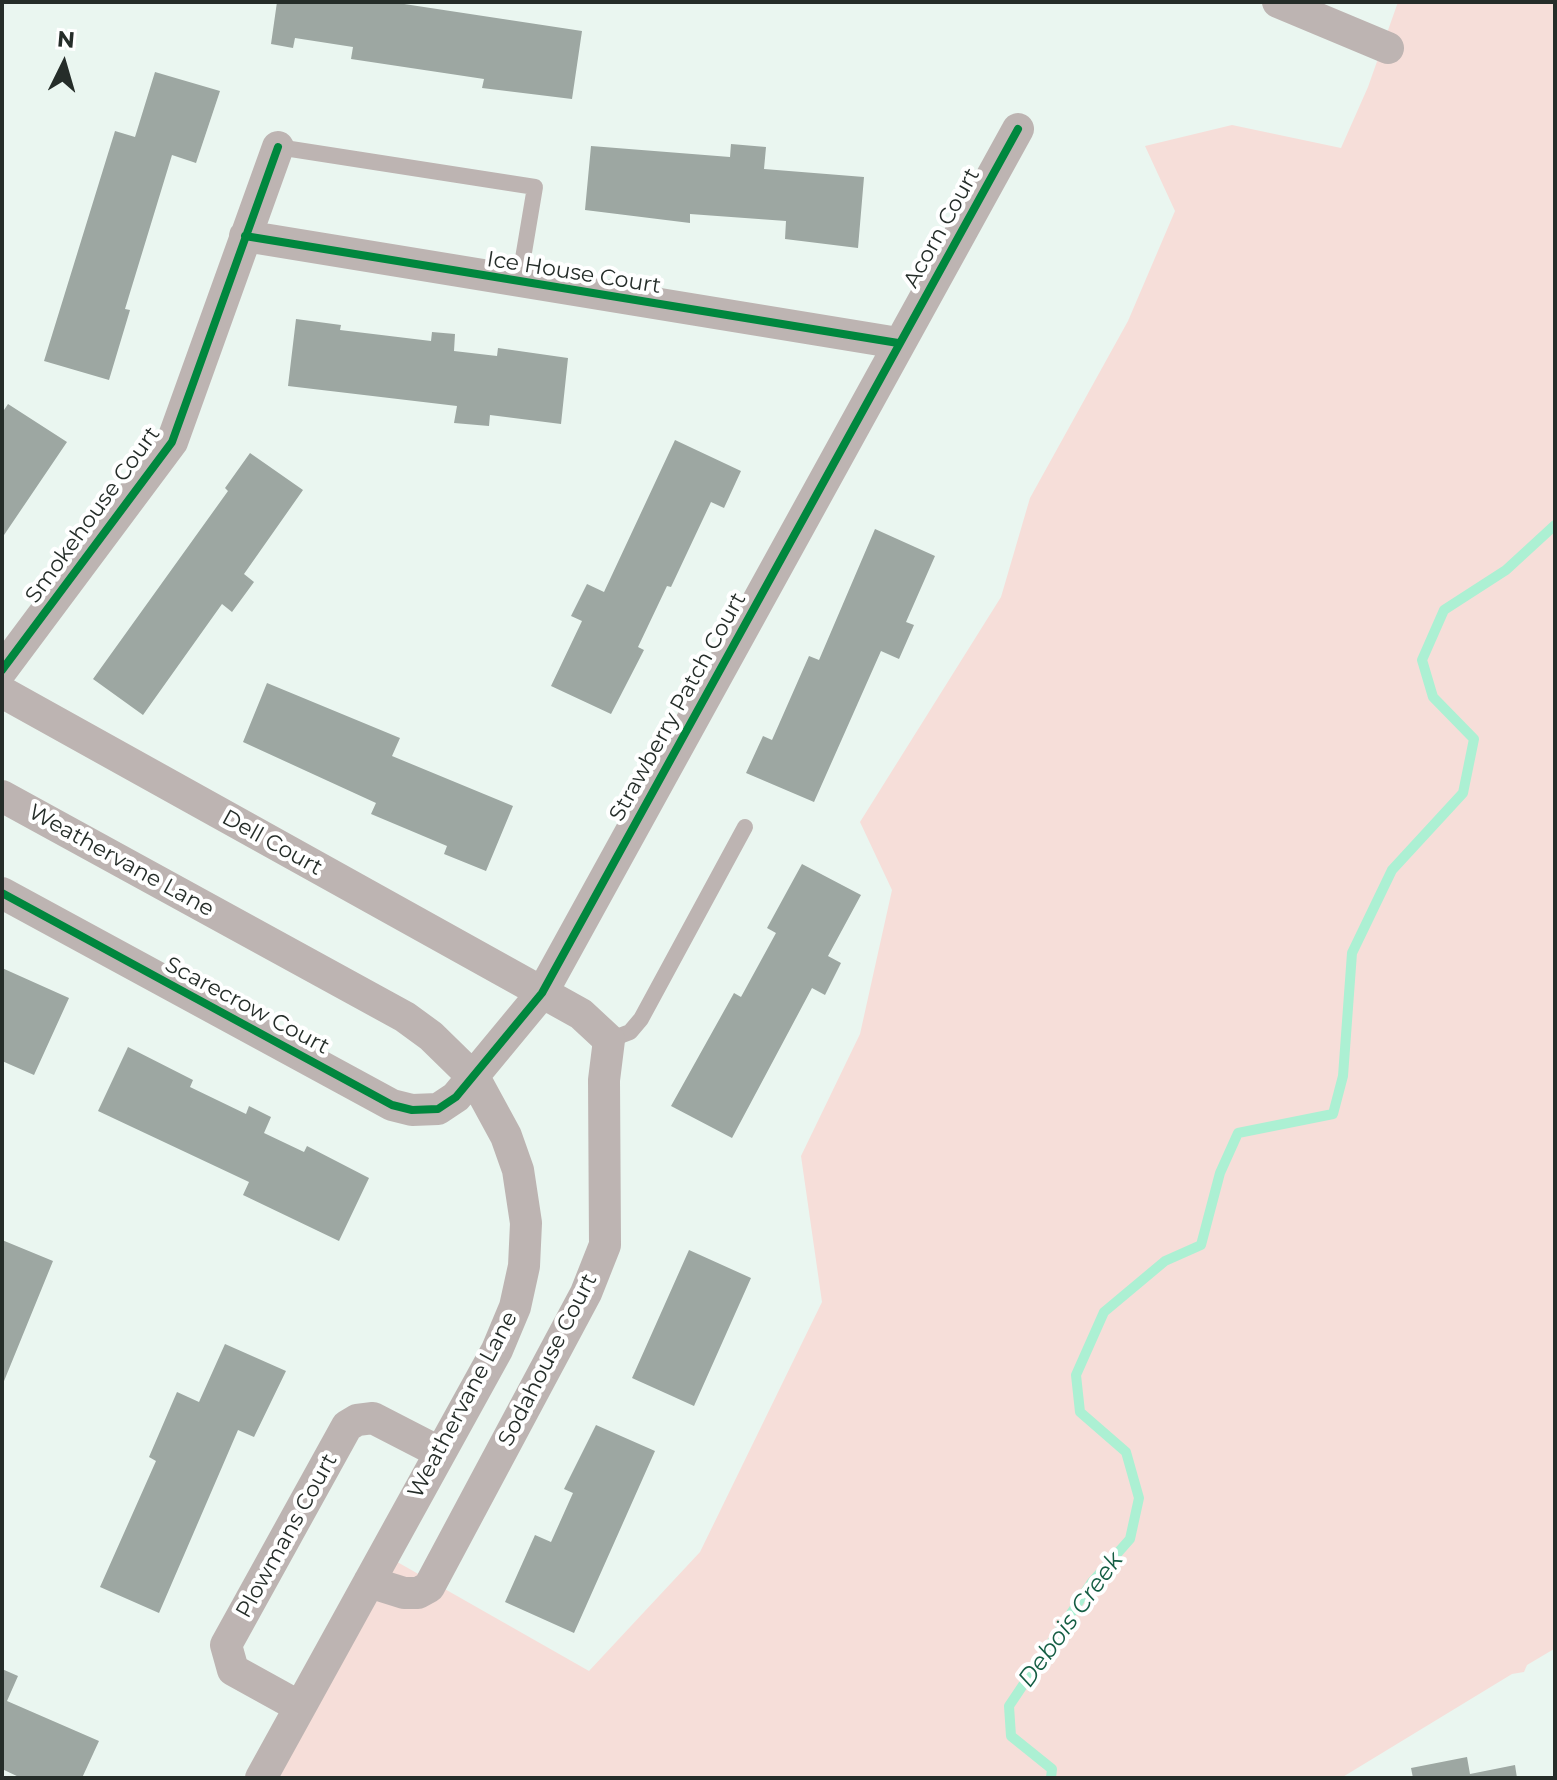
<!DOCTYPE html>
<style>
body{margin:0}
#map{position:relative;width:1557px;height:1780px;overflow:hidden;background:#eaf6f0;font-family:Montserrat,sans-serif}
canvas{display:block}
.frame{position:absolute;inset:0;border:4px solid #252d29;pointer-events:none}
.north{position:absolute;left:24px;top:24px;width:80px;height:80px;-webkit-text-stroke:6px #fff;paint-order:stroke;rotate:5deg;font-size:22px;font-weight:700;line-height:32px;text-align:center;color:#252d29}
.north::after{content:'';display:block;margin:auto;width:28px;height:36px;background:#252d29;clip-path:polygon(50% 0,100% 100%,50% 72%,0 100%)}
</style>
<div id="map">
<canvas width="1557" height="1780"></canvas>
<div class="frame"></div>
<div class="north">N</div>
</div>
<script>
const g = document.querySelector('canvas').getContext('2d');
g.lineJoin = 'round';
function paint(path, color) {
  g.fillStyle = color;
  g.fill(path, 'evenodd');
}
function toPath(rows) {
  const path = new Path2D();
  for (const r of rows) {
    path.moveTo(r[0], r[1]);
    for (let i = 2; i < r.length; i += 2) path.lineTo(r[i], r[i + 1]);
  }
  return path;
}
function stroke(path, color, width, dash) {
  g.strokeStyle = color;
  g.lineWidth = width;
  g.lineCap = dash ? 'butt' : 'round';
  g.setLineDash(dash || []);
  g.stroke(path);
}
function write(font, color, halo, rows, align = 'center') {
  g.font = font + ' Montserrat,sans-serif';
  g.lineWidth = 8;
  g.setLineDash([]);
  g.textBaseline = 'middle';
  g.strokeStyle = halo;
  g.fillStyle = color;
  for (const [text, x, y, turn = 0] of rows) {
    g.save();
    g.translate(x, y);
    g.rotate((+turn || 0) * Math.PI / 180);
    g.textAlign = isNaN(turn) ? turn : align;
    if (halo) g.strokeText(text, 0, 0);
    g.fillText(text, 0, 0);
    g.restore();
  }
}
const green = toPath([
 [1398,2,1555,2,1554,1649,1527,1665,1524,1672,1512,1674,1341,1778,272,1778,392,1559,589,1671,700,1552,822,1302,801,1156,860,1034,892,890,860,822,1001,597,1030,498,1128,321,1175,211,1145,146,1232,125,1341,148,1368,87]
]);
const stream = toPath([
 [1051,1778,1052,1769,1011,1736,1009,1706,1092,1582,1130,1539,1139,1498,1126,1452,1080,1412,1076,1375,1104,1312,1165,1261,1201,1245,1220,1173,1238,1133,1333,1114,1343,1076,1352,953,1392,870,1463,793,1474,739,1433,697,1422,660,1444,610,1506,570,1555,525]
]);
const building = toPath([
 [277,2,391,2,582,31,572,99,482,88,484,79,351,59,353,47,295,38,293,48,271,44],
 [155,72,220,91,196,163,172,155,125,309,130,310,109,380,44,361,115,131,135,137],
 [731,144,766,147,764,169,864,177,858,248,785,239,786,221,690,214,690,223,585,210,591,146,730,157],
 [296,319,341,325,340,330,431,341,432,332,455,334,454,351,497,356,498,348,568,358,561,424,490,415,489,426,454,423,457,406,288,386],
 [8,404,67,442,2,538,2,413],
 [675,440,741,471,724,508,711,502,671,587,667,586,638,647,644,650,611,714,551,686,582,621,571,616,587,584,604,592],
 [250,453,303,490,244,574,254,582,232,612,222,604,143,715,93,679,228,491,225,488],
 [875,529,935,556,906,622,914,625,899,659,881,651,814,802,746,773,763,736,772,740,809,656,819,660],
 [267,683,400,738,392,756,513,806,486,871,444,854,447,846,371,814,376,803,243,742],
 [802,864,861,895,828,956,841,963,825,995,812,988,732,1138,671,1106,734,993,741,997,776,933,767,928],
 [2,968,69,998,34,1075,2,1061],
 [128,1047,193,1080,190,1087,246,1114,249,1106,271,1117,264,1133,304,1152,307,1146,369,1178,339,1241,243,1195,249,1182,98,1111],
 [2,1240,53,1261,2,1386],
 [689,1250,751,1278,694,1406,632,1378],
 [225,1344,286,1371,254,1437,238,1430,159,1613,100,1587,156,1461,149,1457,177,1392,199,1402],
 [596,1425,655,1451,574,1633,505,1602,535,1535,551,1542,573,1493,564,1489],
 [2,1669,18,1676,7,1701,99,1741,82,1778,21,1778,2,1769],
 [1467,1757,1470,1774,1515,1765,1517,1778,1413,1778,1411,1768]
]);
const lane = toPath([
 [278,147,535,187,519,282],
 [609,1040,630,1032,641,1019,745,827]
]);
const street = toPath([
 [1278,2,1388,48],
 [245,236,898,343],
 [2,670,172,442,278,147],
 [2,692,581,1014,609,1040,604,1080,605,1245,586,1293,429,1587,418,1593,404,1593,369,1582],
 [2,796,405,1017,431,1036,475,1079,506,1136,518,1170,526,1223,524,1266,515,1307,497,1350,261,1778],
 [2,893,392,1105,412,1110,438,1109,456,1097,542,993,1018,129],
 [300,1707,233,1670,226,1645,347,1426,357,1420,373,1418,439,1452]
]);
const cycleway = toPath([
 [245,236,898,343],
 [2,670,172,442,278,147],
 [2,893,392,1105,412,1110,438,1109,456,1097,542,993,1018,129]
]);
const streetNames = [
 ["Acorn Court",942,228,-61],
 ["Ice House Court",574,273,9],
 ["Smokehouse Court",93,515,-54],
 ["Strawberry Patch Court",678,707,-61],
 ["Dell Court",272,843,29],
 ["Weathervane Lane",121,861,29],
 ["Scarecrow Court",247,1006,28],
 ["Sodahouse Court",548,1360,-63],
 ["Weathervane Lane",463,1405,-62],
 ["Plowmans Court",287,1536,-61]
];
const waterNames = [
 ["Debois Creek",1071,1620,-54]
];
paint(green, '#f6ded9');
stroke(stream, '#acf0d3', 10);
paint(building, '#9da7a2');
stroke(lane, '#bdb4b2', 16);
stroke(street, '#bdb4b2', 32);
stroke(cycleway, '#00873e', 8);
write('22px', '#252d29', '#fff', streetNames);
write('italic 24px', '#155e44', '#fff', waterNames);
</script>
